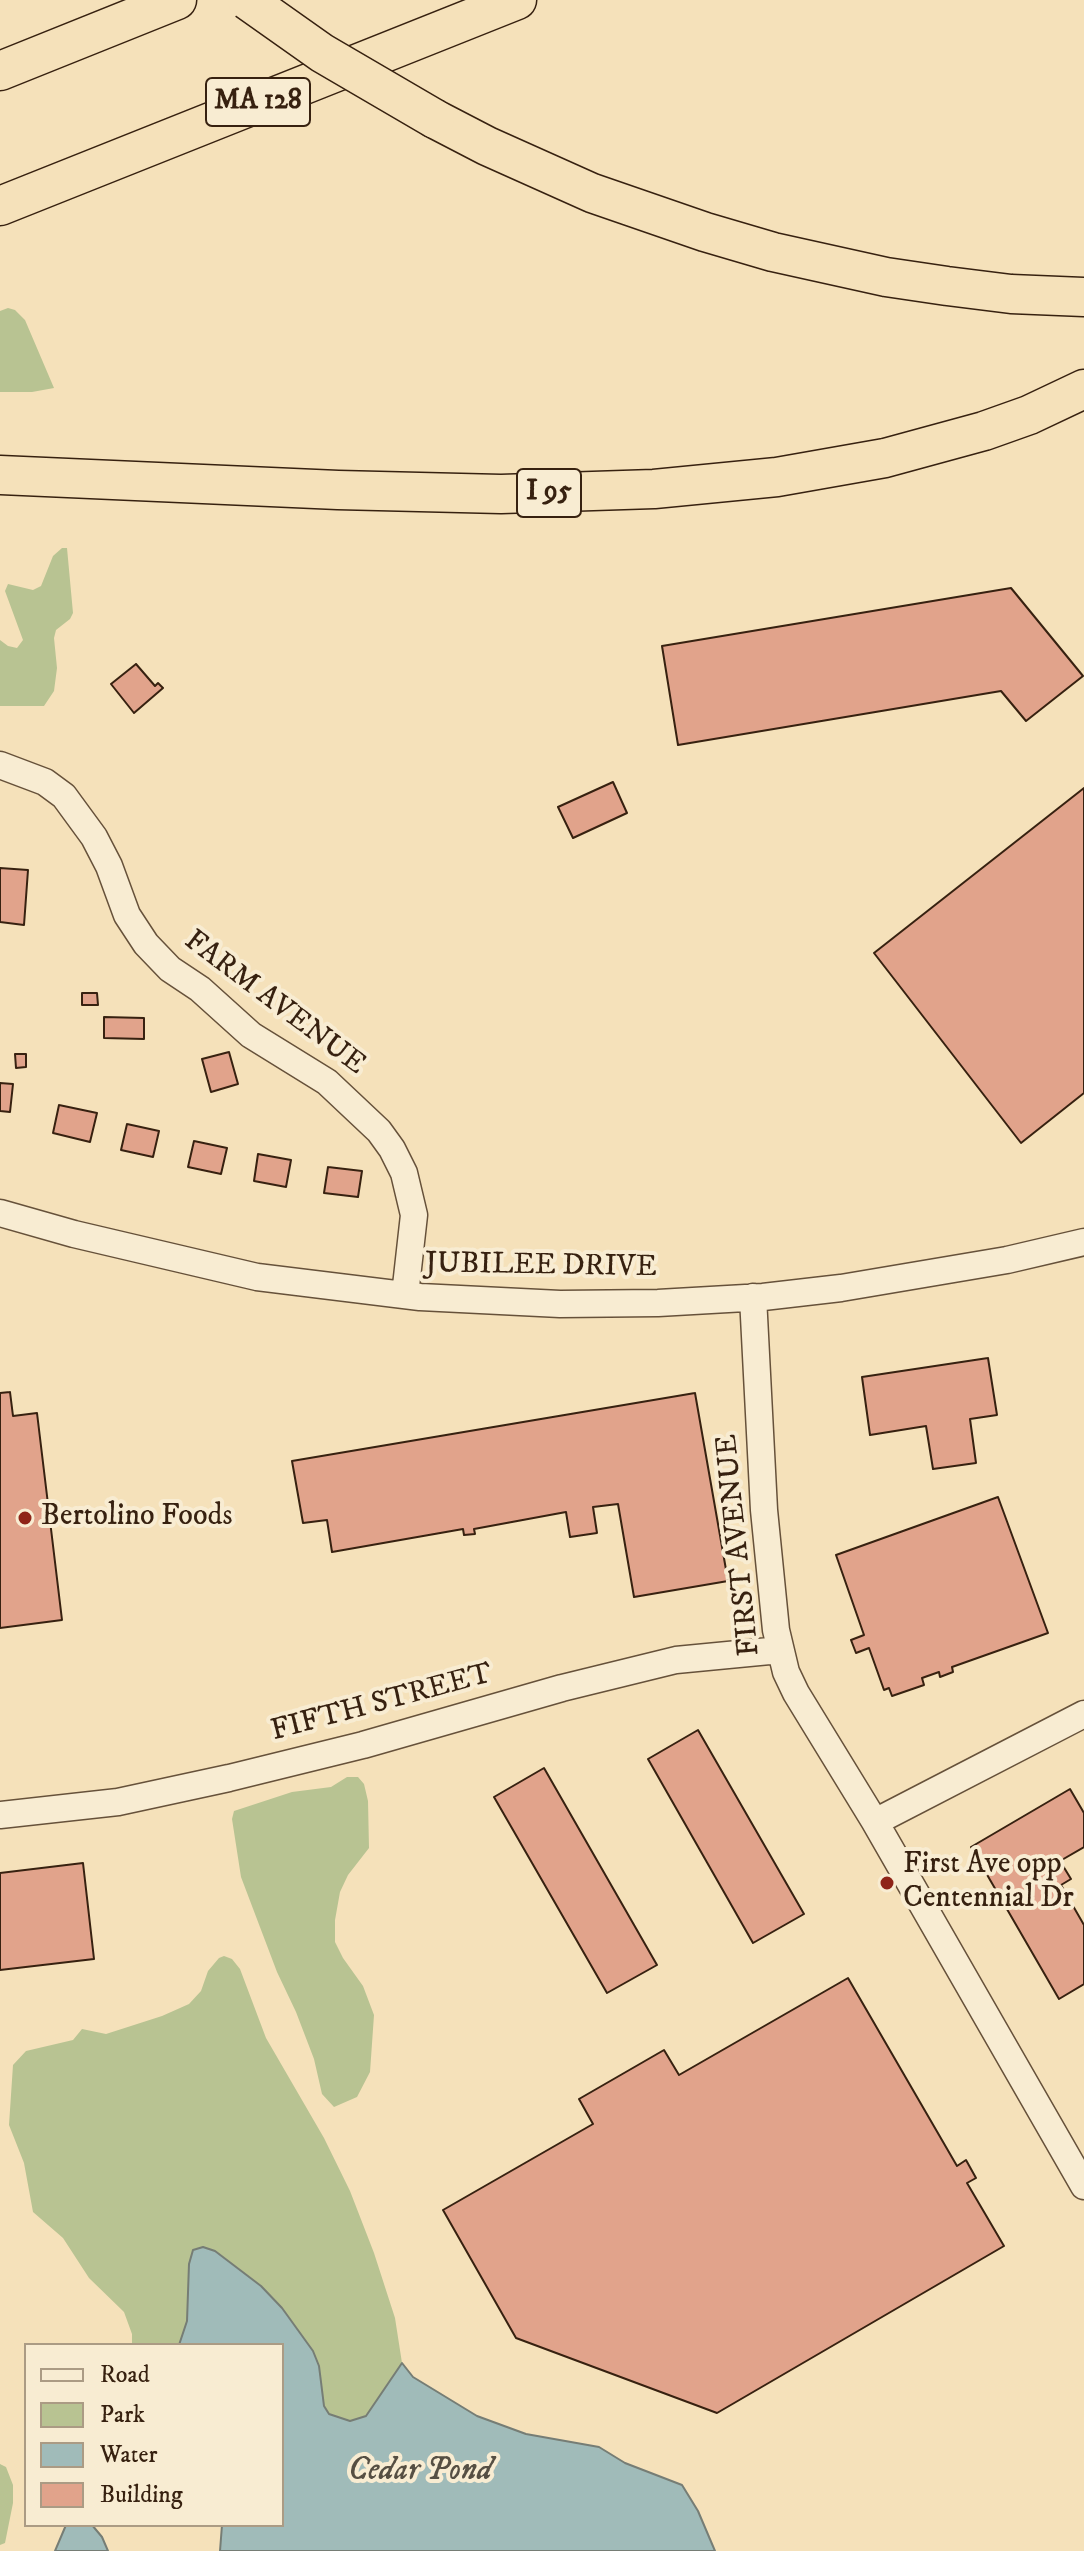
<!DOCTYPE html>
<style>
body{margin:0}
#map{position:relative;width:1084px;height:2551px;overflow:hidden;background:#f5e1ba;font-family:"IM FELL DW Pica",serif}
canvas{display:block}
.legend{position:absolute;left:24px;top:2343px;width:260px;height:184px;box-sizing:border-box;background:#f8ecd2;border:2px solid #ab9b84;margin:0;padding:10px 14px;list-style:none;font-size:24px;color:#372110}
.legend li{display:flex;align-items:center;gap:16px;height:40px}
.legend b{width:40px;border:2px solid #ab9b84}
</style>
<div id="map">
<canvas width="1084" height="2551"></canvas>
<ul class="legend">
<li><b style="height:10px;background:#f8ecd2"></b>Road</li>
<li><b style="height:22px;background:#b8c392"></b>Park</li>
<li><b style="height:22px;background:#a0bbb9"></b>Water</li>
<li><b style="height:22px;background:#e1a38b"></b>Building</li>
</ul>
</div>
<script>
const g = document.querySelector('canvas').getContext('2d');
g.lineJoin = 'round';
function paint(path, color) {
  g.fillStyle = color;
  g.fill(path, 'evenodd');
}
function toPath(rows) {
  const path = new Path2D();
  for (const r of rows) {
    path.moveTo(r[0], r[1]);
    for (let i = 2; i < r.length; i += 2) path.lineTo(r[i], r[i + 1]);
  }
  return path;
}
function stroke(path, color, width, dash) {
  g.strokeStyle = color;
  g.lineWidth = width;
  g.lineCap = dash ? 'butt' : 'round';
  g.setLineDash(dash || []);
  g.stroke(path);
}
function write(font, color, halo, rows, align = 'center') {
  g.font = font + ' "IM FELL DW Pica",serif';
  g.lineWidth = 8;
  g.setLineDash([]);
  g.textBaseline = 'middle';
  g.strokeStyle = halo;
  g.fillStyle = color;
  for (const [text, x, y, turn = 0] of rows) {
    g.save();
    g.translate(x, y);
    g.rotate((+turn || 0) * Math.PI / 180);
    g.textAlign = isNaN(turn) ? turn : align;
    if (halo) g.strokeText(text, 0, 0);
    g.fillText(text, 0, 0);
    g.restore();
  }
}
const green = toPath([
 [8,308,15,310,25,320,54,388,32,392,0,392,0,311],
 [62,548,67,548,73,613,70,619,56,630,54,638,57,668,54,691,44,706,0,706,0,640,8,646,17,648,23,640,5,591,8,584,33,590,41,586,53,556],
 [347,1777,358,1777,364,1784,368,1801,369,1848,348,1875,340,1892,335,1920,335,1942,343,1958,363,1986,374,2015,370,2072,357,2097,334,2107,322,2094,314,2059,296,2012,277,1972,241,1877,232,1819,234,1811,292,1792,331,1787],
 [224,1956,232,1959,240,1969,266,2038,324,2138,350,2191,374,2253,395,2318,402,2363,374,2405,366,2416,358,2420,350,2421,329,2414,324,2406,319,2366,313,2351,282,2308,261,2286,215,2251,203,2247,193,2251,189,2264,187,2322,179,2345,132,2345,132,2334,124,2312,89,2278,63,2238,33,2212,24,2163,9,2125,13,2065,26,2051,73,2040,82,2029,106,2034,162,2016,189,2004,201,1991,208,1971,219,1958],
 [0,2464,6,2467,13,2485,13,2503,5,2543,0,2545]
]);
const water = toPath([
 [203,2247,215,2251,261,2286,282,2308,313,2351,319,2366,324,2406,329,2414,350,2421,366,2416,402,2363,413,2377,477,2416,526,2434,599,2447,625,2463,682,2485,698,2511,715,2551,220,2551,222,2525,282,2525,282,2345,179,2345,187,2321,189,2264,193,2250,203,2247],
 [66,2525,92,2525,102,2537,108,2551,55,2551,66,2525]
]);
const building = toPath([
 [1011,588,1083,676,1026,721,1001,691,678,745,662,646,1011,588],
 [136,664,155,686,158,683,163,688,134,713,111,684,136,664],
 [613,782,627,813,573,838,558,807,613,782],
 [1084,788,1084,1093,1021,1143,874,953,1084,788],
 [0,868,28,870,24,925,0,922,0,868],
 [82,993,97,993,98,1005,82,1005,82,993],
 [104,1017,144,1018,144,1039,104,1038,104,1017],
 [229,1052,238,1084,211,1092,202,1059,229,1052],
 [15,1054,26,1054,26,1067,16,1068,15,1054],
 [0,1083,13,1084,10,1112,0,1111,0,1083],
 [59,1105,97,1113,90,1142,53,1133,59,1105],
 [127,1124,159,1131,153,1157,121,1150,127,1124],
 [194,1141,227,1148,221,1174,188,1167,194,1141],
 [258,1154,291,1160,286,1187,254,1181,258,1154],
 [328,1167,362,1171,358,1197,324,1193,328,1167],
 [988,1358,997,1415,970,1419,976,1463,933,1469,926,1426,870,1435,862,1377,988,1358],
 [10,1392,13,1416,37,1413,62,1620,0,1628,0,1393,10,1392],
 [695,1393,728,1581,634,1597,618,1504,593,1507,597,1533,570,1537,566,1512,474,1529,475,1534,464,1535,463,1529,332,1552,327,1520,303,1523,292,1461,695,1393],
 [998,1497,1048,1633,952,1667,953,1672,940,1677,939,1672,922,1678,924,1685,892,1696,889,1688,884,1690,869,1648,856,1653,851,1640,864,1635,836,1555,998,1497],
 [698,1730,804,1914,753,1943,648,1759,698,1730],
 [544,1768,657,1965,607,1993,494,1797,544,1768],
 [1070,1789,1084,1813,1084,1847,1060,1861,1071,1879,1061,1885,1084,1925,1084,1984,1059,1999,971,1847,1070,1789],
 [83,1863,94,1959,0,1970,0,1873,83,1863],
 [848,1978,957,2166,966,2160,976,2178,967,2183,1004,2246,717,2413,516,2338,443,2210,593,2124,579,2099,664,2050,679,2075,848,1978]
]);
const minor = toPath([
 [0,765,45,782,64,796,94,837,109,866,127,915,146,944,170,969,200,989,251,1035,327,1082,379,1131,392,1149,404,1173,414,1215,405,1295],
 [0,1213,74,1234,257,1277,420,1297,560,1304,658,1303,763,1297,841,1288,1007,1260,1084,1242],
 [753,1297,764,1510,776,1630,786,1672,796,1693,875,1822,1084,2186],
 [0,1815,118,1802,229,1778,363,1745,562,1688,676,1660,780,1650],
 [875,1822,1084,1714]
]);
const highway = toPath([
 [0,71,177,0],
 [435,119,487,146,592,193,705,232,773,252,886,277,947,286,1011,294,1084,297],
 [0,206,517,0],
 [0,475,338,490,501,494,654,489,777,477,885,458,984,431,1029,415,1084,389]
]);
const highwayBridge = toPath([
 [247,0,322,53,435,119]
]);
const markers = [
 [25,1518,8,"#8f2418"],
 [887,1883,8,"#8f2418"]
];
const shields = [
 [258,102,104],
 [549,493,64]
];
const shieldNames = [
 ["MA 128",258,102],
 ["I 95",549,493]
];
const streetNames = [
 ["FARM AVENUE",274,1004,37],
 ["JUBILEE DRIVE",541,1267,1],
 ["FIRST AVENUE",740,1545,-96],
 ["FIFTH STREET",382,1704,-15]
];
const poiNames = [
 ["Bertolino Foods",41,1518],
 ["First Ave opp",903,1866],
 ["Centennial Dr",903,1900]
];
const waterNames = [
 ["Cedar Pond",420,2472]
];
paint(green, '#b8c392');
paint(water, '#a0bbb9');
stroke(water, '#767d75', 2);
paint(building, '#e1a38b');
stroke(building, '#372110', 2);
stroke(minor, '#66513a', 29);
stroke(highway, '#372110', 41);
stroke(minor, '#f8ecd2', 26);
stroke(highway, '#f5e1ba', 38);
stroke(highwayBridge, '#372110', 41, []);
stroke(highwayBridge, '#f5e1ba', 38);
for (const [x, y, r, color] of markers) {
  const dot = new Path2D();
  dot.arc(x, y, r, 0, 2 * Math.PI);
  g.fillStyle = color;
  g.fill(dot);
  stroke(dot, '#f8ecd2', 3);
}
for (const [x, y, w] of shields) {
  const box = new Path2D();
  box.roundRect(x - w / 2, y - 24, w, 48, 6);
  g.fillStyle = '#f8ecd2';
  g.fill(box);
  stroke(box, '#372110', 2);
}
write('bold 28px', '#372110', null, shieldNames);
write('30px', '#372110', '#f8ecd2', streetNames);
write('30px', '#372110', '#f8ecd2', poiNames, 'left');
write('italic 32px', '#564f43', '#f8ecd2', waterNames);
</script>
